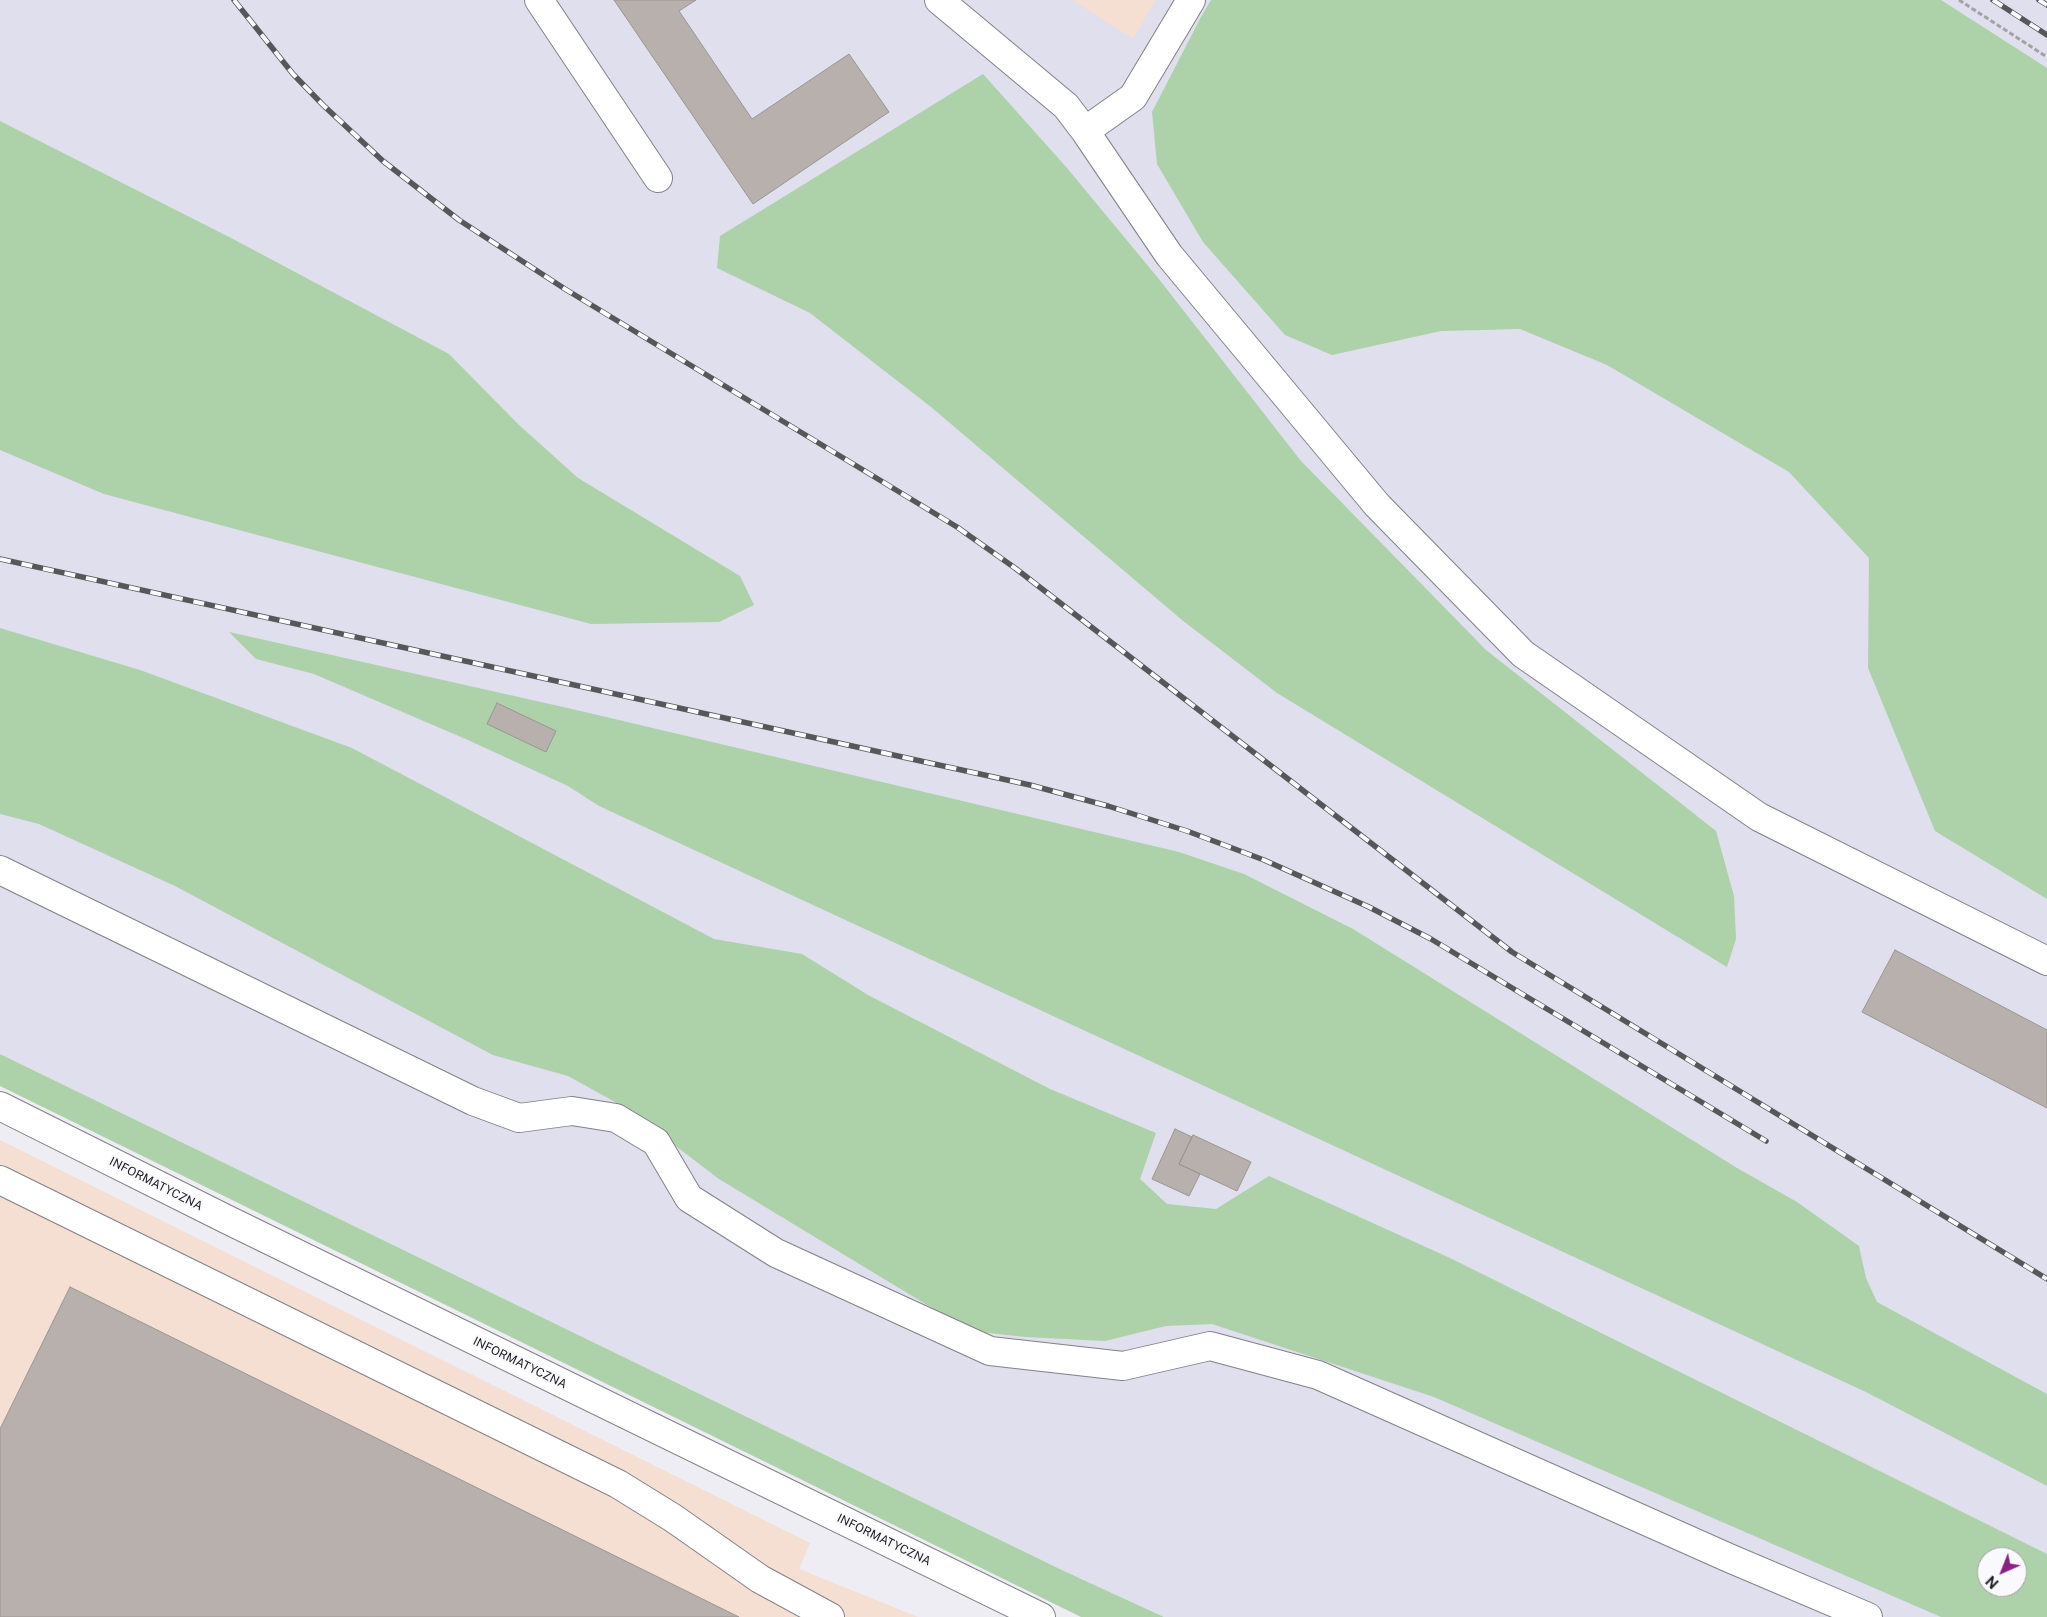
<!DOCTYPE html>
<style>
body{margin:0}
#map{position:relative;width:2047px;height:1617px;overflow:hidden;background:#ededf3;font-family:"Public Sans",sans-serif}
canvas{display:block}
.north{position:absolute;left:1977px;top:1547px;width:50px;height:50px;box-sizing:border-box;background:#fafafe;border:1px solid #a1a1a4;border-radius:50%;rotate:224deg;font-size:14px;font-weight:700;line-height:20px;text-align:center;color:#1c1c1e}
.north::after{content:'';display:block;margin:auto;width:18px;height:22px;background:#8b2187;clip-path:polygon(50% 0,100% 100%,50% 72%,0 100%)}
</style>
<div id="map">
<canvas width="2047" height="1617"></canvas>
<div class="north">N</div>
</div>
<script>
const g = document.querySelector('canvas').getContext('2d');
g.lineJoin = 'round';
function paint(path, color) {
  g.fillStyle = color;
  g.fill(path, 'evenodd');
}
function toPath(rows) {
  const path = new Path2D();
  for (const r of rows) {
    path.moveTo(r[0], r[1]);
    for (let i = 2; i < r.length; i += 2) path.lineTo(r[i], r[i + 1]);
  }
  return path;
}
function stroke(path, color, width, dash) {
  g.strokeStyle = color;
  g.lineWidth = width;
  g.lineCap = dash ? 'butt' : 'round';
  g.setLineDash(dash || []);
  g.stroke(path);
}
function write(font, color, halo, rows, align = 'center') {
  g.font = font + ' "Public Sans",sans-serif';
  g.lineWidth = 4.5;
  g.setLineDash([]);
  g.textBaseline = 'middle';
  g.strokeStyle = halo;
  g.fillStyle = color;
  for (const [text, x, y, turn = 0] of rows) {
    g.save();
    g.translate(x, y);
    g.rotate((+turn || 0) * Math.PI / 180);
    g.textAlign = isNaN(turn) ? turn : align;
    if (halo) g.strokeText(text, 0, 0);
    g.fillText(text, 0, 0);
    g.restore();
  }
}
const built = toPath([
 [0,0,2047,0,2047,1617,1164,1617,1064,1571,0,1054],
 [1987,1557,2017,1557,2017,1587,1987,1587]
]);
const industrial = toPath([
 [1072,0,1156,0,1133,39],
 [0,1140,810,1543,799,1569,918,1617,0,1617]
]);
const green = toPath([
 [1211,0,1941,0,2047,68,2047,899,1935,831,1868,668,1869,558,1789,472,1607,365,1520,329,1441,331,1332,355,1285,335,1203,242,1157,164,1152,112,1201,17],
 [983,74,1067,168,1158,278,1301,461,1486,650,1716,831,1734,896,1736,939,1727,967,1277,693,1182,620,931,407,810,313,717,268,720,236],
 [0,121,233,239,449,354,518,424,578,478,740,576,754,605,719,622,591,624,104,494,0,450],
 [0,628,140,670,352,748,714,939,802,954,868,995,1050,1089,1156,1133,1140,1179,1167,1204,1216,1209,1269,1176,1450,1258,2047,1554,2047,1617,1941,1617,1434,1397,1212,1324,1166,1326,1105,1341,1026,1337,970,1331,719,1179,626,1108,568,1076,493,1055,175,886,39,824,0,814],
 [1987,1557,2017,1557,2017,1587,1987,1587],
 [229,632,572,709,1179,852,1244,874,1353,929,1737,1168,1797,1202,1859,1246,1866,1278,1877,1302,2047,1394,2047,1486,1866,1392,599,806,568,786,468,740,314,674,256,659],
 [0,1054,1064,1571,1164,1617,1081,1617,0,1086]
]);
const building = toPath([
 [614,0,696,0,679,11,752,119,849,54,889,112,753,204,614,0],
 [497,703,556,731,546,752,487,724,497,703],
 [1895,950,2047,1030,2047,1108,1862,1012,1895,950],
 [1175,1129,1192,1137,1179,1164,1200,1174,1189,1196,1152,1179,1175,1129],
 [1193,1135,1251,1162,1237,1191,1179,1164,1193,1135],
 [70,1287,739,1617,0,1617,0,1429,70,1287]
]);
const path = toPath([
 [1959,0,2047,57]
]);
const minor = toPath([
 [539,0,658,178],
 [939,0,1066,106,1085,131,1169,255,1377,505,1523,654,1759,817,2047,961],
 [1085,131,1133,97,1191,0],
 [0,870,473,1101,519,1118,572,1111,616,1118,656,1142,689,1198,776,1253,990,1351,1123,1366,1210,1346,1318,1375,1729,1558,1868,1617],
 [0,1106,226,1219,1041,1617],
 [0,1180,618,1484,673,1518,760,1579,830,1617]
]);
const rail = toPath([
 [234,0,293,74,323,105,383,161,459,220,565,289,957,527,1015,568,1512,952,2047,1279],
 [1993,0,2047,35],
 [2039,0,2047,5],
 [0,559,1030,785,1108,806,1187,831,1264,860,1369,907,1431,939,1766,1141]
]);
const streetNames = [
 ["INFORMATYCZNA",156,1184,27],
 ["INFORMATYCZNA",520,1363,26],
 ["INFORMATYCZNA",884,1540,26]
];
paint(built, '#dfdfed');
paint(industrial, '#f5ded2');
paint(green, '#add1a9');
paint(building, '#b7b0ad');
stroke(building, '#9c9693', 1);
stroke(minor, '#828288', 30);
stroke(path, '#a2a2a7', 3, [5, 2.5]);
stroke(minor, '#fff', 28);
stroke(rail, '#57575a', 5.5);
stroke(rail, '#fafafe', 4, [11]);
write('12px', '#1c1c1e', '#fafafe', streetNames);
</script>
